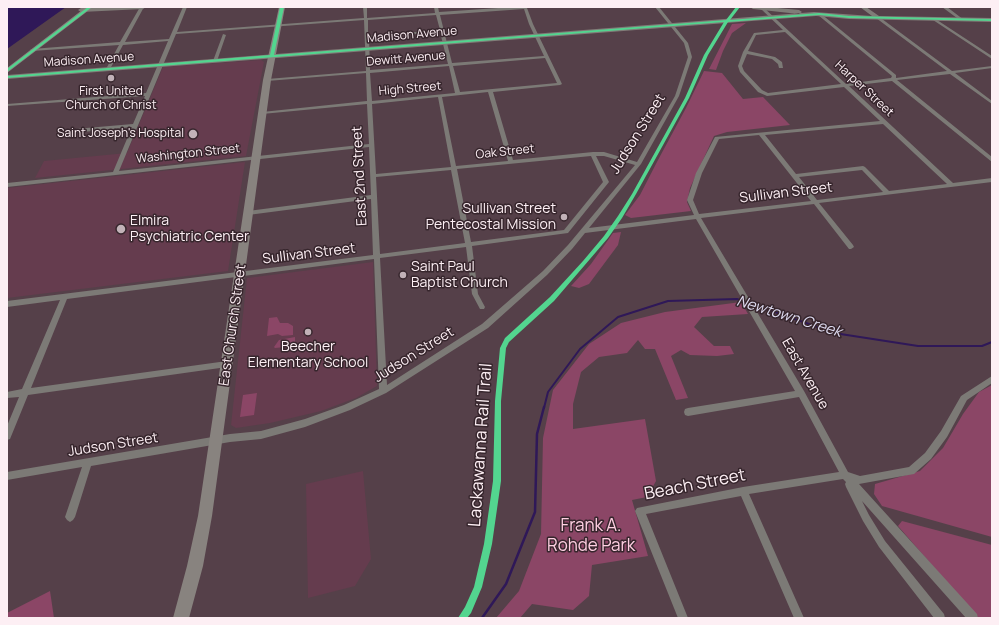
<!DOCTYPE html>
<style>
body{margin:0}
#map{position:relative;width:999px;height:625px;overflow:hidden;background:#554049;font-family:Manrope,sans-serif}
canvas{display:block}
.frame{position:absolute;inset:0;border:8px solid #fdeff4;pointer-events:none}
</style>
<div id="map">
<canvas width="999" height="625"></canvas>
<div class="frame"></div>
</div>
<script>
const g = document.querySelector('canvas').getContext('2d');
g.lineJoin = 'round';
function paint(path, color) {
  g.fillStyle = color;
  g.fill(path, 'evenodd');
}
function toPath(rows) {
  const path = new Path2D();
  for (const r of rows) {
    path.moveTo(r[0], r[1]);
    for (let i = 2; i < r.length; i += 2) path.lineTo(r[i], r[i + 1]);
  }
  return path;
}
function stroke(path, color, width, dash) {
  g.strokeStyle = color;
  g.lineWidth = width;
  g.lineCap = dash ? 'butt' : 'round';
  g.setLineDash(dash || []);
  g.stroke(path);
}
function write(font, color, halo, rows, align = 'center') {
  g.font = font + ' Manrope,sans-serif';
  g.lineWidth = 3;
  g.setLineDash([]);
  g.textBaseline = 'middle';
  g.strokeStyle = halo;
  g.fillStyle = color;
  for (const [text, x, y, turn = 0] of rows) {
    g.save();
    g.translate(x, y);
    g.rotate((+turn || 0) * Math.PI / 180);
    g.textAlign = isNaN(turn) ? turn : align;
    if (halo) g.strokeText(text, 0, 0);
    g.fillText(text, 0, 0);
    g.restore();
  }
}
const built = toPath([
 [261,60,264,62,246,156,35,178,44,161,127,153,163,67],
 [245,162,228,271,7,298,7,188],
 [373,262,377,386,356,398,321,411,270,423,236,428,231,425,247,278],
 [363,471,371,559,355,586,308,598,306,484]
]);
const green = toPath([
 [746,23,732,33,723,51,716,70,709,69,732,24],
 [704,71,722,73,743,99,763,97,790,125,727,132,714,136,690,188,687,202,691,211,631,218,625,215,640,195,658,160,686,108],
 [621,232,618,245,589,284,579,288,571,286,591,264,613,233],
 [741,302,748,314,702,317,694,327,714,346,730,346,734,354,717,356,690,355,681,350,671,356,688,398,676,400,655,349,645,349,638,340,627,353,599,357,581,372,573,404,573,429,645,419,656,481,647,497,632,500,648,556,592,565,589,596,573,610,532,604,520,618,496,618,519,591,541,534,543,438,553,390,589,344,621,323,665,312],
 [277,317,280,323,288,323,293,326,293,335,282,336,278,334,267,336,269,318],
 [295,337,295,346,275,348,274,347,279,340],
 [992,385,992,537,882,506,874,494,875,484,920,471,943,448,963,414,979,392],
 [257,393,254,415,240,417,243,395],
 [902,521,992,545,992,618,978,618,898,526],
 [50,591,54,618,7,618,7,613]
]);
const water = toPath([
 [7,7,66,7,7,49]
]);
const streamFar1 = toPath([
 [750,303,834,333,918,346,982,346,992,342],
 [544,408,548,392,580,349,618,317,668,301,737,299,746,302]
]);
const stream = toPath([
 [482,618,506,584,535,512,537,434,544,407]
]);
const street = toPath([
 [140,7,144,7,125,42,169,39,183,7,187,7,177,32,364,18,363,7,367,7,367,18,435,13,434,7,438,7,439,12,513,7,531,7,527,8,533,24,562,84,560,85,493,92,513,160,593,152,604,152,637,162,675,96,688,57,684,43,655,7,659,7,688,43,692,57,679,96,641,164,589,228,694,215,687,200,696,173,715,137,880,121,844,87,767,96,758,92,740,72,738,66,743,52,754,33,783,30,761,9,761,7,763,7,846,84,891,78,892,76,818,15,818,13,820,13,896,75,896,78,947,71,876,18,876,16,878,16,952,71,992,66,992,68,955,73,992,101,992,104,950,74,897,80,992,157,992,162,892,81,849,86,953,183,992,178,992,182,819,203,853,245,854,247,851,249,849,249,814,204,701,218,804,391,848,472,860,476,909,467,925,453,941,431,961,396,992,376,992,383,967,400,947,437,931,459,914,474,859,484,977,614,978,618,966,618,862,501,869,515,885,541,944,614,945,618,934,618,879,547,863,521,846,487,845,484,846,482,843,479,749,494,804,618,794,618,741,496,646,514,688,618,678,618,635,511,637,508,743,487,839,472,799,397,688,416,685,415,684,412,685,409,688,408,795,391,696,219,585,233,572,249,547,275,488,328,386,393,350,410,305,427,261,439,230,442,91,466,75,517,73,520,70,522,67,520,65,517,82,467,7,480,7,472,230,434,261,431,305,419,344,405,379,389,374,259,67,299,31,388,227,361,230,362,231,364,230,366,227,367,28,395,10,439,7,440,7,426,19,397,7,398,7,392,22,389,60,300,7,307,7,301,373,255,371,199,248,215,245,213,248,211,371,195,369,147,7,187,7,183,113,172,132,127,63,134,60,132,63,130,133,124,145,96,7,106,7,104,146,93,168,41,123,45,110,69,108,70,106,69,119,45,32,51,30,50,32,49,120,42,140,7],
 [524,9,529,24,544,56,452,63,440,15,524,9],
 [436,15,440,30,368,36,368,20,436,15],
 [364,20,366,71,267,79,265,80,267,81,366,73,367,101,262,112,260,113,262,114,367,104,369,144,119,171,176,34,364,20],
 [440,32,448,64,370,70,369,38,440,32],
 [785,32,841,84,768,93,762,90,744,71,742,66,747,54,772,59,778,64,779,68,783,68,782,62,775,57,748,51,756,35,785,32],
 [545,58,557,83,460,92,453,66,545,58],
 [449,66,455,93,372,101,370,73,449,66],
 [488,92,508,161,456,166,442,97,488,92],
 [438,97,451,167,376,174,372,104,438,97],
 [883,124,947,184,889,191,865,167,863,166,796,174,765,135,883,124],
 [759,135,811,201,699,214,693,200,702,173,719,139,759,135],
 [591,156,603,182,564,230,471,242,457,169,591,156],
 [596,156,604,156,635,165,568,245,543,271,482,324,387,385,380,258,466,247,472,294,480,309,484,309,485,307,478,294,472,246,568,233,609,182,596,156],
 [451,170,465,243,380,254,376,177,451,170],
 [862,170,883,192,817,200,799,177,862,170],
 [942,7,947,7,964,20,961,21,942,7],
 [934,18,992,56,992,59,933,20,932,19,934,18],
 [223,34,226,35,217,61,213,62,213,61,223,34]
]);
const secondary = toPath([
 [112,7,146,7,143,9,81,12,78,10,81,8,112,7],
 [750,7,767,7,799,10,802,12,799,14,753,9,750,7],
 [860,7,866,7,879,16,992,18,992,22,849,19,816,16,7,79,7,75,814,12,872,16,860,7]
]);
const primary = toPath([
 [86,7,93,7,7,73,7,68,86,7],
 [279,7,285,7,271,80,212,516,203,566,189,618,173,618,187,566,198,516,263,80,279,7]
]);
const cycleway = toPath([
 [88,7,92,7,7,72,7,69,88,7],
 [280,7,284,7,274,55,726,20,736,7,740,7,730,20,819,13,849,16,992,19,992,21,849,18,819,15,728,22,708,55,689,98,636,194,622,218,608,238,554,301,509,342,506,348,501,401,501,481,492,544,482,587,471,613,467,618,458,618,465,607,474,587,484,544,493,481,495,401,500,348,505,338,550,297,583,261,604,236,618,216,632,194,685,98,704,55,724,22,7,78,7,76,270,55,280,7]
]);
const markers = [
 [111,78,4,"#c2b2b8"],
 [193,134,5,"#c2b2b8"],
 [564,217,4,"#c2b2b8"],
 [121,229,5,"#c2b2b8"],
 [403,275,4,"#c2b2b8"],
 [308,332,4,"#c2b2b8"]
];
const farStreetnames = [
 ["Madison Avenue",412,35,-5],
 ["Dewitt Avenue",406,59,-5],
 ["Madison Avenue",89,60,-4],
 ["High Street",410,89,-5],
 ["Harper Street",864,89,43],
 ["Oak Street",505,152,-6],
 ["Washington Street",188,154,-6]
];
const farPoinames = [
 ["First United",111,92],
 ["Church of Christ",111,106],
 ["Saint Joseph's Hospital",184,134,"right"]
];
const streetNames = [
 ["Judson Street",638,134,-58],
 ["East 2nd Street",360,176,-93],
 ["Sullivan Street",786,193,-7],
 ["Sullivan Street",309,254,-7],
 ["East Church Street",233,325,-82],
 ["Judson Street",414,355,-32],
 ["East Avenue",805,374,60],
 ["Judson Street",113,445,-9]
];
const poiNames = [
 ["Sullivan Street",556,209,"right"],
 ["Pentecostal Mission",556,225,"right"],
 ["Elmira",130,221],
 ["Psychiatric Center",130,237],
 ["Saint Paul",411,267],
 ["Baptist Church",411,283],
 ["Beecher",308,347,"center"],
 ["Elementary School",308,363,"center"]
];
const waterNames = [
 ["Newtown Creek",789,317,17]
];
const nearStreetnames = [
 ["Lackawanna Rail Trail",481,445,-86],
 ["Beach Street",695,485,-11]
];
const nearParknames = [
 ["Frank A.",591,526],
 ["Rohde Park",591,546]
];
paint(built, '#653c4e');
paint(green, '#8b4666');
paint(water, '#2f1858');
stroke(streamFar1, '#2f1858', 2);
stroke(stream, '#2f1858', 2.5);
paint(street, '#7c7a76');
paint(secondary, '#807c78');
paint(primary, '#88837f');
paint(cycleway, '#53d58f');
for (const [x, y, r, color] of markers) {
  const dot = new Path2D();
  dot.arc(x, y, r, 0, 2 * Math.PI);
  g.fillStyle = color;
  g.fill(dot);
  stroke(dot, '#37262d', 1.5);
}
write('12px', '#fdeff4', '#37262d', farStreetnames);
write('12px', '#fdeff4', '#37262d', farPoinames);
write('14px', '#fdeff4', '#37262d', streetNames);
write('14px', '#fdeff4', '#37262d', poiNames, 'left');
write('italic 15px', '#dedbf0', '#37262d', waterNames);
write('17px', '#fdeff4', '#37262d', nearStreetnames);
write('17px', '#ffcfe2', '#37262d', nearParknames);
</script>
